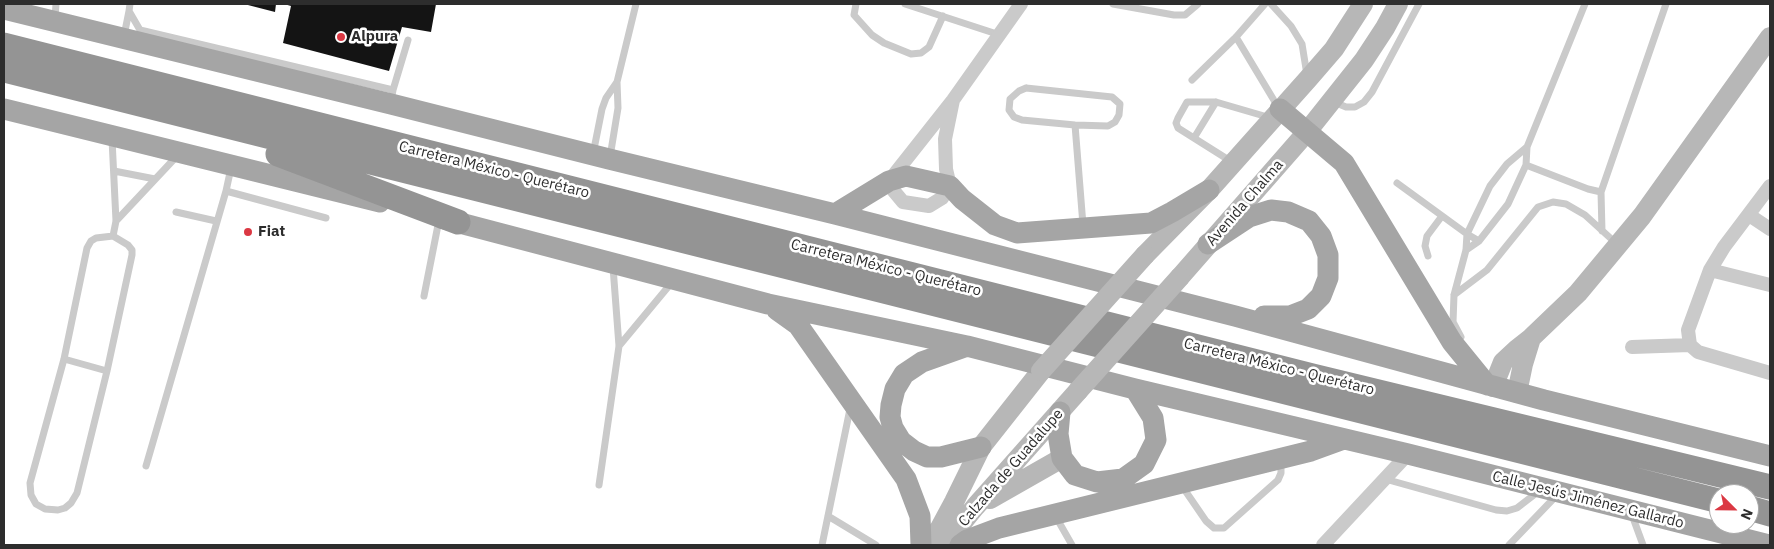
<!DOCTYPE html>
<meta charset="utf-8">
<style>
body{margin:0}
#map{position:relative;width:1774px;height:549px;overflow:hidden;background:#fff;font-family:"IBM Plex Sans",sans-serif}
canvas{display:block}
.frame{position:absolute;inset:0;border:5px solid #2d2d2d;pointer-events:none}
.north{position:absolute;left:1709px;top:484px;width:50px;height:50px;box-sizing:border-box;background:#fff;border:1px solid #ababab;border-radius:50%;rotate:113deg;font-size:14px;font-weight:700;line-height:20px;text-align:center;color:#2d2d2d}
.north::after{content:'';display:block;margin:auto;width:18px;height:22px;background:#db3843;clip-path:polygon(50% 0,100% 100%,50% 72%,0 100%)}
</style>
<div id="map">
<canvas width="1774" height="549"></canvas>
<div class="frame"></div>
<div class="north">N</div>
</div>
<script>
const g = document.querySelector('canvas').getContext('2d');
g.lineJoin = 'round';
function paint(path, color) {
  g.fillStyle = color;
  g.fill(path, 'evenodd');
}
function toPath(rows) {
  const path = new Path2D();
  for (const r of rows) {
    path.moveTo(r[0], r[1]);
    for (let i = 2; i < r.length; i += 2) path.lineTo(r[i], r[i + 1]);
  }
  return path;
}
function stroke(path, color, width, dash) {
  g.strokeStyle = color;
  g.lineWidth = width;
  g.lineCap = dash ? 'butt' : 'round';
  g.setLineDash(dash || []);
  g.stroke(path);
}
function write(font, color, halo, rows, align = 'center') {
  g.font = font + ' "IBM Plex Sans",sans-serif';
  g.lineWidth = 5;
  g.setLineDash([]);
  g.textBaseline = 'middle';
  g.strokeStyle = halo;
  g.fillStyle = color;
  for (const [text, x, y, turn = 0] of rows) {
    g.save();
    g.translate(x, y);
    g.rotate((+turn || 0) * Math.PI / 180);
    g.textAlign = isNaN(turn) ? turn : align;
    if (halo) g.strokeText(text, 0, 0);
    g.fillText(text, 0, 0);
    g.restore();
  }
}
const building = toPath([
 [245,4,276,4,275,12,244,4],
 [284,4,436,4,431,32,402,27,389,71,283,43,291,6]
]);
const lane = toPath([
 [130,4,129,11,140,30,393,90,391,101],
 [856,4,854,15,872,35,884,43,911,54,921,53,929,47,943,16],
 [905,4,1000,35],
 [1113,4,1174,15,1185,15,1198,4],
 [1271,4,1291,26,1302,44,1307,75],
 [55,18,56,4],
 [124,36,129,11],
 [1236,37,1278,107],
 [1192,80,1236,37,1265,4],
 [1026,88,1112,97,1120,104,1119,115,1115,122,1108,126,1075,125,1022,120,1014,117,1009,110,1010,99,1019,91,1026,88],
 [393,90,408,40],
 [1334,102,1346,107,1355,107,1364,102,1372,92,1419,4],
 [1075,125,1083,225],
 [1194,138,1216,102],
 [112,139,116,221,113,236],
 [593,154,602,109,606,98,617,82,636,4],
 [610,157,618,108,617,82],
 [1232,162,1178,128,1176,123,1178,118,1187,102,1216,102,1271,118],
 [1526,165,1588,189,1601,192,1666,4],
 [114,171,155,179],
 [1397,183,1467,234,1479,241],
 [226,191,326,218],
 [1601,192,1602,231],
 [176,212,216,221],
 [116,221,177,156],
 [113,236,128,245,132,250,132,255,107,371,77,493,71,503,65,508,58,510,45,509,36,504,31,495,30,483,64,359,87,248,91,241,96,238,113,236],
 [1466,250,1479,241,1508,204,1526,165,1527,147,1585,4],
 [1428,256,1425,246,1427,236,1442,216],
 [1454,295,1487,270,1538,207,1553,202,1566,204,1585,215,1618,245],
 [424,296,439,220],
 [1461,337,1453,322,1454,295,1466,250,1467,234,1490,186,1507,164,1527,147],
 [619,346,673,281],
 [64,359,107,371],
 [146,466,226,191,231,168],
 [1385,479,1496,510,1507,511,1517,508,1539,491],
 [599,485,619,346,613,267],
 [1182,486,1206,521,1214,528,1224,528,1278,480,1281,473,1281,467,1278,463],
 [1632,515,1643,545],
 [828,516,876,545],
 [1056,517,1072,545],
 [822,545,850,409],
 [1509,545,1558,494]
]);
const street = toPath([
 [953,100,945,139,946,169,950,186,942,198,929,206,903,202,893,190,889,181,953,100,1021,4],
 [1749,215,1770,229],
 [1710,270,1770,285],
 [1690,345,1688,330,1710,270,1724,247,1770,186],
 [1632,347,1690,345,1698,352,1770,373],
 [1323,545,1408,454]
]);
const secondary = toPath([
 [1145,255,1209,190,1308,79,1334,49,1363,4],
 [1180,277,1306,133,1364,60,1385,28,1398,4],
 [1493,387,1503,362,1517,349,1531,338,1578,293,1642,216,1770,37],
 [1517,393,1523,364,1531,338],
 [990,499,1062,458],
 [927,545,940,528,954,502,981,447,1041,371],
 [944,545,975,507,1078,391]
]);
const primary = toPath([
 [4,9,391,104,609,159,835,214,1235,316,1544,400,1770,456],
 [4,109,380,202],
 [1280,109,1344,163,1452,342,1487,385],
 [835,214,889,181,906,176,950,186,962,199,995,225,1017,233,1151,223,1172,212,1209,190],
 [441,218,768,304,967,346,1135,389,1408,454,1769,545],
 [1208,244,1249,217,1271,210,1288,212,1309,221,1321,236,1328,255,1328,278,1321,296,1308,309,1290,316,1264,316],
 [777,310,798,325,906,479,920,516,921,545],
 [967,346,922,362,904,374,895,389,891,405,890,417,893,428,901,441,914,451,927,457,941,457,981,447],
 [1060,412,1058,434,1062,458,1075,475,1097,482,1123,479,1144,464,1156,440,1153,418,1135,389],
 [960,545,967,540,999,528,1311,451,1344,439]
]);
const highway = toPath([
 [4,45,1313,376,1770,487],
 [4,70,1719,501],
 [278,154,458,222],
 [1749,508,1770,514]
]);
const secondaryBridge = toPath([
 [1041,371,1145,255],
 [1078,391,1180,277]
]);
const markers = [
 [341,37,5,"#db3843"],
 [248,232,5,"#db3843"]
];
const poiNames = [
 ["Alpura",351,37],
 ["Fiat",258,232]
];
const streetNames = [
 ["Carretera México - Querétaro",494,170,14],
 ["Avenida Chalma",1245,203,-49],
 ["Carretera México - Querétaro",886,268,14],
 ["Carretera México - Querétaro",1279,367,14],
 ["Calzada de Guadalupe",1011,468,-49],
 ["Calle Jesús Jiménez Gallardo",1588,500,14]
];
paint(building, '#141414');
stroke(lane, '#cacaca', 7);
stroke(street, '#cacaca', 14);
stroke(secondary, '#b7b7b7', 20);
stroke(primary, '#a5a5a5', 21);
stroke(highway, '#949494', 25);
stroke(secondaryBridge, '#b7b7b7', 20);
for (const [x, y, r, color] of markers) {
  const dot = new Path2D();
  dot.arc(x, y, r, 0, 2 * Math.PI);
  g.fillStyle = color;
  g.fill(dot);
  stroke(dot, '#fff', 2);
}
write('bold 15px', '#2d2d2d', '#fff', poiNames, 'left');
write('15px', '#2d2d2d', '#fff', streetNames);
</script>
